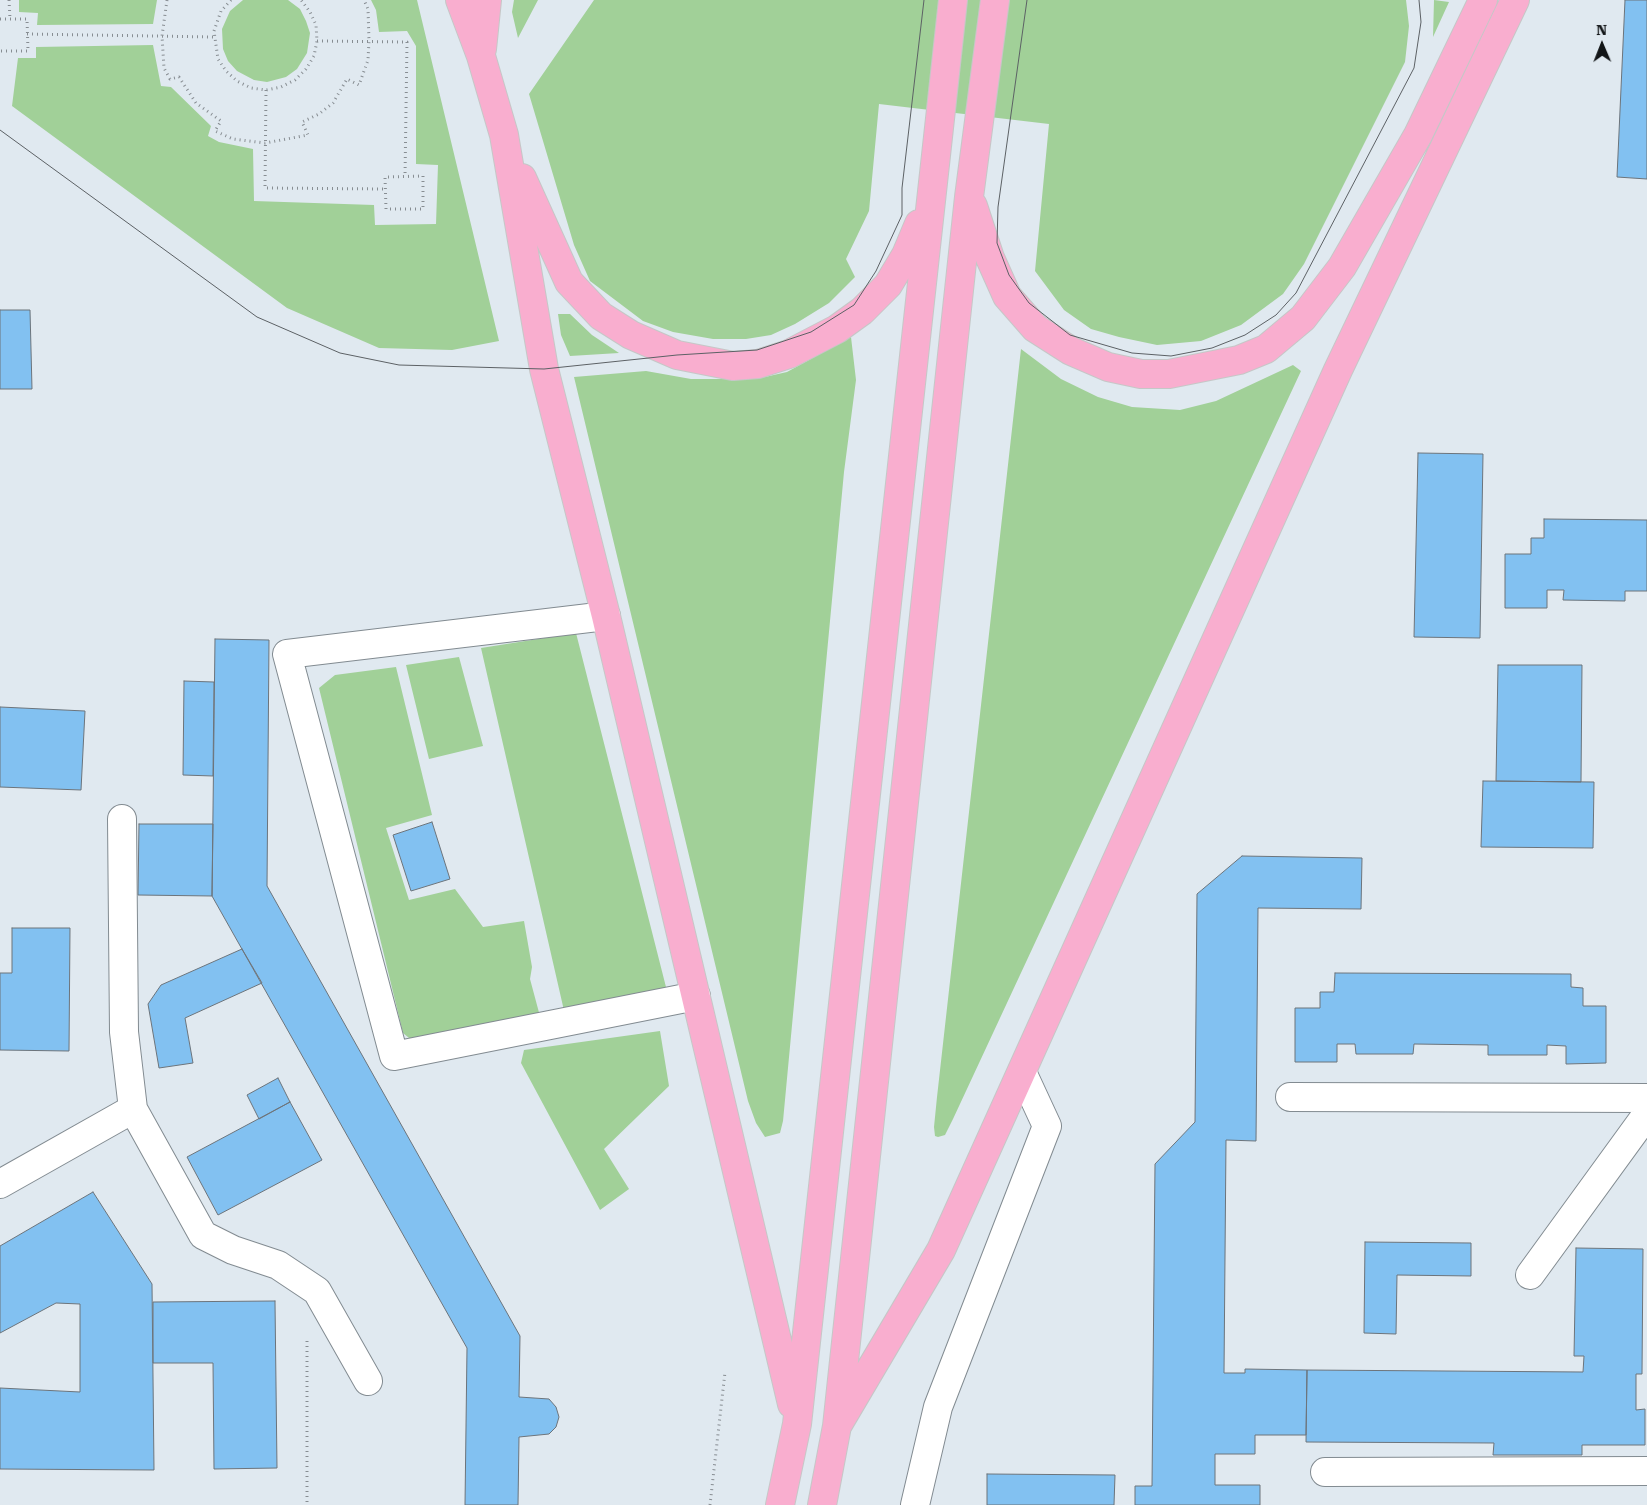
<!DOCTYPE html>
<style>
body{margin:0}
#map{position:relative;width:1647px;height:1505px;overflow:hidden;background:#e0e9f0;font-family:"Roboto Serif",serif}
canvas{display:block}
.north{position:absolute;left:1577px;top:20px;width:50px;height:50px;-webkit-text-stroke:4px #e0e9f0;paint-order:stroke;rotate:359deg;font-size:14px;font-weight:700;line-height:20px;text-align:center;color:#121517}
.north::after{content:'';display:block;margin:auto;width:18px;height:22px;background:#121517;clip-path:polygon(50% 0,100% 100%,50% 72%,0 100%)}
</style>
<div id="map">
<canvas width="1647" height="1505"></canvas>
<div class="north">N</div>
</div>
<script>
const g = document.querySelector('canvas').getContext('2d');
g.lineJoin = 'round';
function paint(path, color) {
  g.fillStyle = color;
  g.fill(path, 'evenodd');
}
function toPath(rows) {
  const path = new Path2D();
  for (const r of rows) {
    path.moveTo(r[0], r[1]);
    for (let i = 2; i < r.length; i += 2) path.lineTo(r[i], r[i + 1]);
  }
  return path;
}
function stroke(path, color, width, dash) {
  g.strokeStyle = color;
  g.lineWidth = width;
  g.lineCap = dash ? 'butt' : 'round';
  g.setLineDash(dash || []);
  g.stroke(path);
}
const green = toPath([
 [19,0,157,0,153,24,37,25,38,13,19,12],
 [243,0,288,0,300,9,306,21,310,33,307,53,297,69,286,77,267,82,254,80,237,71,228,61,223,49,222,29,230,11],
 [371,0,417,0,499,341,452,350,379,348,287,308,12,106,18,58,36,58,36,47,153,45,161,86,171,87,211,126,208,136,219,142,253,149,254,201,374,205,375,225,436,224,438,165,416,164,416,46,407,31,379,32,376,10],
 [514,0,538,0,518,38,512,12],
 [594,0,1406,0,1409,26,1405,62,1304,264,1283,294,1241,325,1201,341,1157,345,1119,337,1091,329,1064,310,1035,271,1049,124,879,104,869,211,846,259,855,277,829,303,795,324,771,335,746,339,713,339,673,332,643,321,590,281,574,245,529,94],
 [1434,0,1449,2,1433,37],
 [558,314,570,314,592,335,619,353,570,356,561,335],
 [851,337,856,380,844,472,783,1121,780,1133,765,1137,756,1123,748,1101,574,377,646,371,691,379,756,379,787,372],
 [1021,349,1061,379,1098,397,1132,407,1180,410,1216,401,1293,365,1301,371,953,1119,945,1135,938,1137,935,1136,934,1127,937,1097],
 [576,633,667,991,565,1015,481,648],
 [459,657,483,746,429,759,406,665],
 [396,667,432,815,386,828,409,900,455,889,483,927,524,921,532,967,530,979,541,1020,420,1047,403,1033,319,688,335,675],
 [660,1031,669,1086,604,1149,629,1189,600,1210,521,1063,524,1050]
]);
const building = toPath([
 [1625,0,1647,0,1647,179,1617,177,1625,0],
 [0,310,30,310,32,389,0,389,0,310],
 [1418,453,1483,454,1480,638,1414,637,1418,453],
 [1544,519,1647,520,1647,591,1625,591,1625,601,1563,600,1564,590,1547,590,1547,608,1505,608,1505,554,1531,554,1531,538,1544,538,1544,519],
 [215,639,269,640,267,886,520,1336,519,1397,549,1399,556,1407,559,1417,556,1427,549,1434,519,1437,518,1505,465,1505,467,1348,212,896,215,639],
 [1498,665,1582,665,1581,782,1496,781,1498,665],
 [184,681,214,682,213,776,183,775,184,681],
 [0,707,85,711,81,790,0,787,0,707],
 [1483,781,1594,782,1593,848,1481,847,1483,781],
 [432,822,450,879,411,891,393,835,432,822],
 [139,824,213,824,212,896,138,895,139,824],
 [1242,856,1362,858,1361,909,1258,908,1256,1141,1226,1140,1224,1373,1245,1373,1245,1369,1307,1370,1306,1435,1255,1435,1255,1454,1215,1454,1215,1485,1260,1485,1260,1505,1135,1505,1135,1486,1152,1486,1155,1164,1195,1122,1197,894,1242,856],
 [12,928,70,928,69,1051,0,1050,0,973,12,973,12,928],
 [242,949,262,983,185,1018,193,1063,159,1068,148,1004,161,985,242,949],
 [1335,973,1571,974,1571,987,1583,988,1583,1006,1606,1006,1606,1063,1566,1064,1566,1046,1547,1045,1547,1055,1488,1055,1488,1045,1414,1044,1413,1054,1356,1054,1355,1044,1337,1044,1337,1062,1295,1062,1295,1008,1320,1008,1320,992,1334,992,1335,973],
 [278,1078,290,1102,259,1119,247,1095,278,1078],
 [290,1102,322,1160,218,1215,187,1157,290,1102],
 [93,1192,152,1284,154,1470,0,1469,0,1388,80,1392,80,1304,56,1303,0,1333,0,1246,93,1192],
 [1365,1242,1471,1243,1471,1276,1397,1275,1396,1334,1364,1333,1365,1242],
 [1576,1248,1643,1249,1642,1374,1636,1374,1636,1410,1645,1409,1645,1445,1582,1445,1582,1455,1493,1455,1494,1443,1306,1442,1307,1370,1583,1372,1584,1356,1574,1356,1576,1248],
 [275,1301,277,1468,214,1469,213,1363,153,1363,153,1302,275,1301],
 [987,1474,1115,1475,1114,1505,987,1505,987,1474]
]);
const path = toPath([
 [9,0,10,19],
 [167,0,162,36,164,68,170,79,179,77,196,103,221,121,215,131,233,139,265,143,308,135,302,122,319,114,333,103,347,79,359,85,368,60,369,41,368,9,364,0],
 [231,0,221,11,214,31,218,59,226,71,237,81,251,88,266,90,281,87,295,80,306,69,314,56,317,41,316,25,310,12,301,0],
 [0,19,27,19,28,51,0,51],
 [27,34,214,37],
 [317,41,407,42,405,177],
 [266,90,265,188,386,189],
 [423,176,423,209,386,209,385,177,423,176],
 [307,1341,307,1505],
 [710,1505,725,1372]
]);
const minor = toPath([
 [606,616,287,654,394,1056,696,996],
 [122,819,124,1032,133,1109,203,1235,233,1250,278,1265,317,1291,368,1381],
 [1290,1097,1647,1098],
 [0,1184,133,1109],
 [1530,1275,1647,1114],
 [1325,1472,1647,1471],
 [915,1505,938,1407,1047,1126,1022,1072]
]);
const highway = toPath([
 [460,0,481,56,504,135,544,369,606,616,792,1404],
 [482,49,487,0],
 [522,178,569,282,601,316,631,335,677,355,733,366,758,364,789,354,837,329,862,311,888,285,906,255,919,224],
 [973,206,990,258,1007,296,1035,328,1071,351,1108,367,1141,374,1169,374,1239,360,1266,349,1303,318,1342,267,1418,135,1483,0],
 [837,1426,941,1250,1338,370,1515,0],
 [780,1505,797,1424,953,0],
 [822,1505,837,1426,969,197,995,0]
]);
const tram = toPath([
 [1027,0,998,207,997,243,1009,275,1029,303,1070,335,1132,353,1171,356,1212,348,1245,335,1276,315,1296,293,1414,68,1421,22,1419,0],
 [0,130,257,317,340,353,399,365,544,369,677,355,757,350,811,332,854,305,876,271,902,215,902,188,924,0]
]);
paint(green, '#a1d098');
paint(building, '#82c1f1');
stroke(building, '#6c747b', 1);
stroke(minor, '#828b91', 30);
stroke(highway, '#c6c7c7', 30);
stroke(path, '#878d92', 3, [1, 4]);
stroke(minor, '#fff', 28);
stroke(highway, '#f9aecf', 28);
stroke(tram, '#5c6165', 1);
</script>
